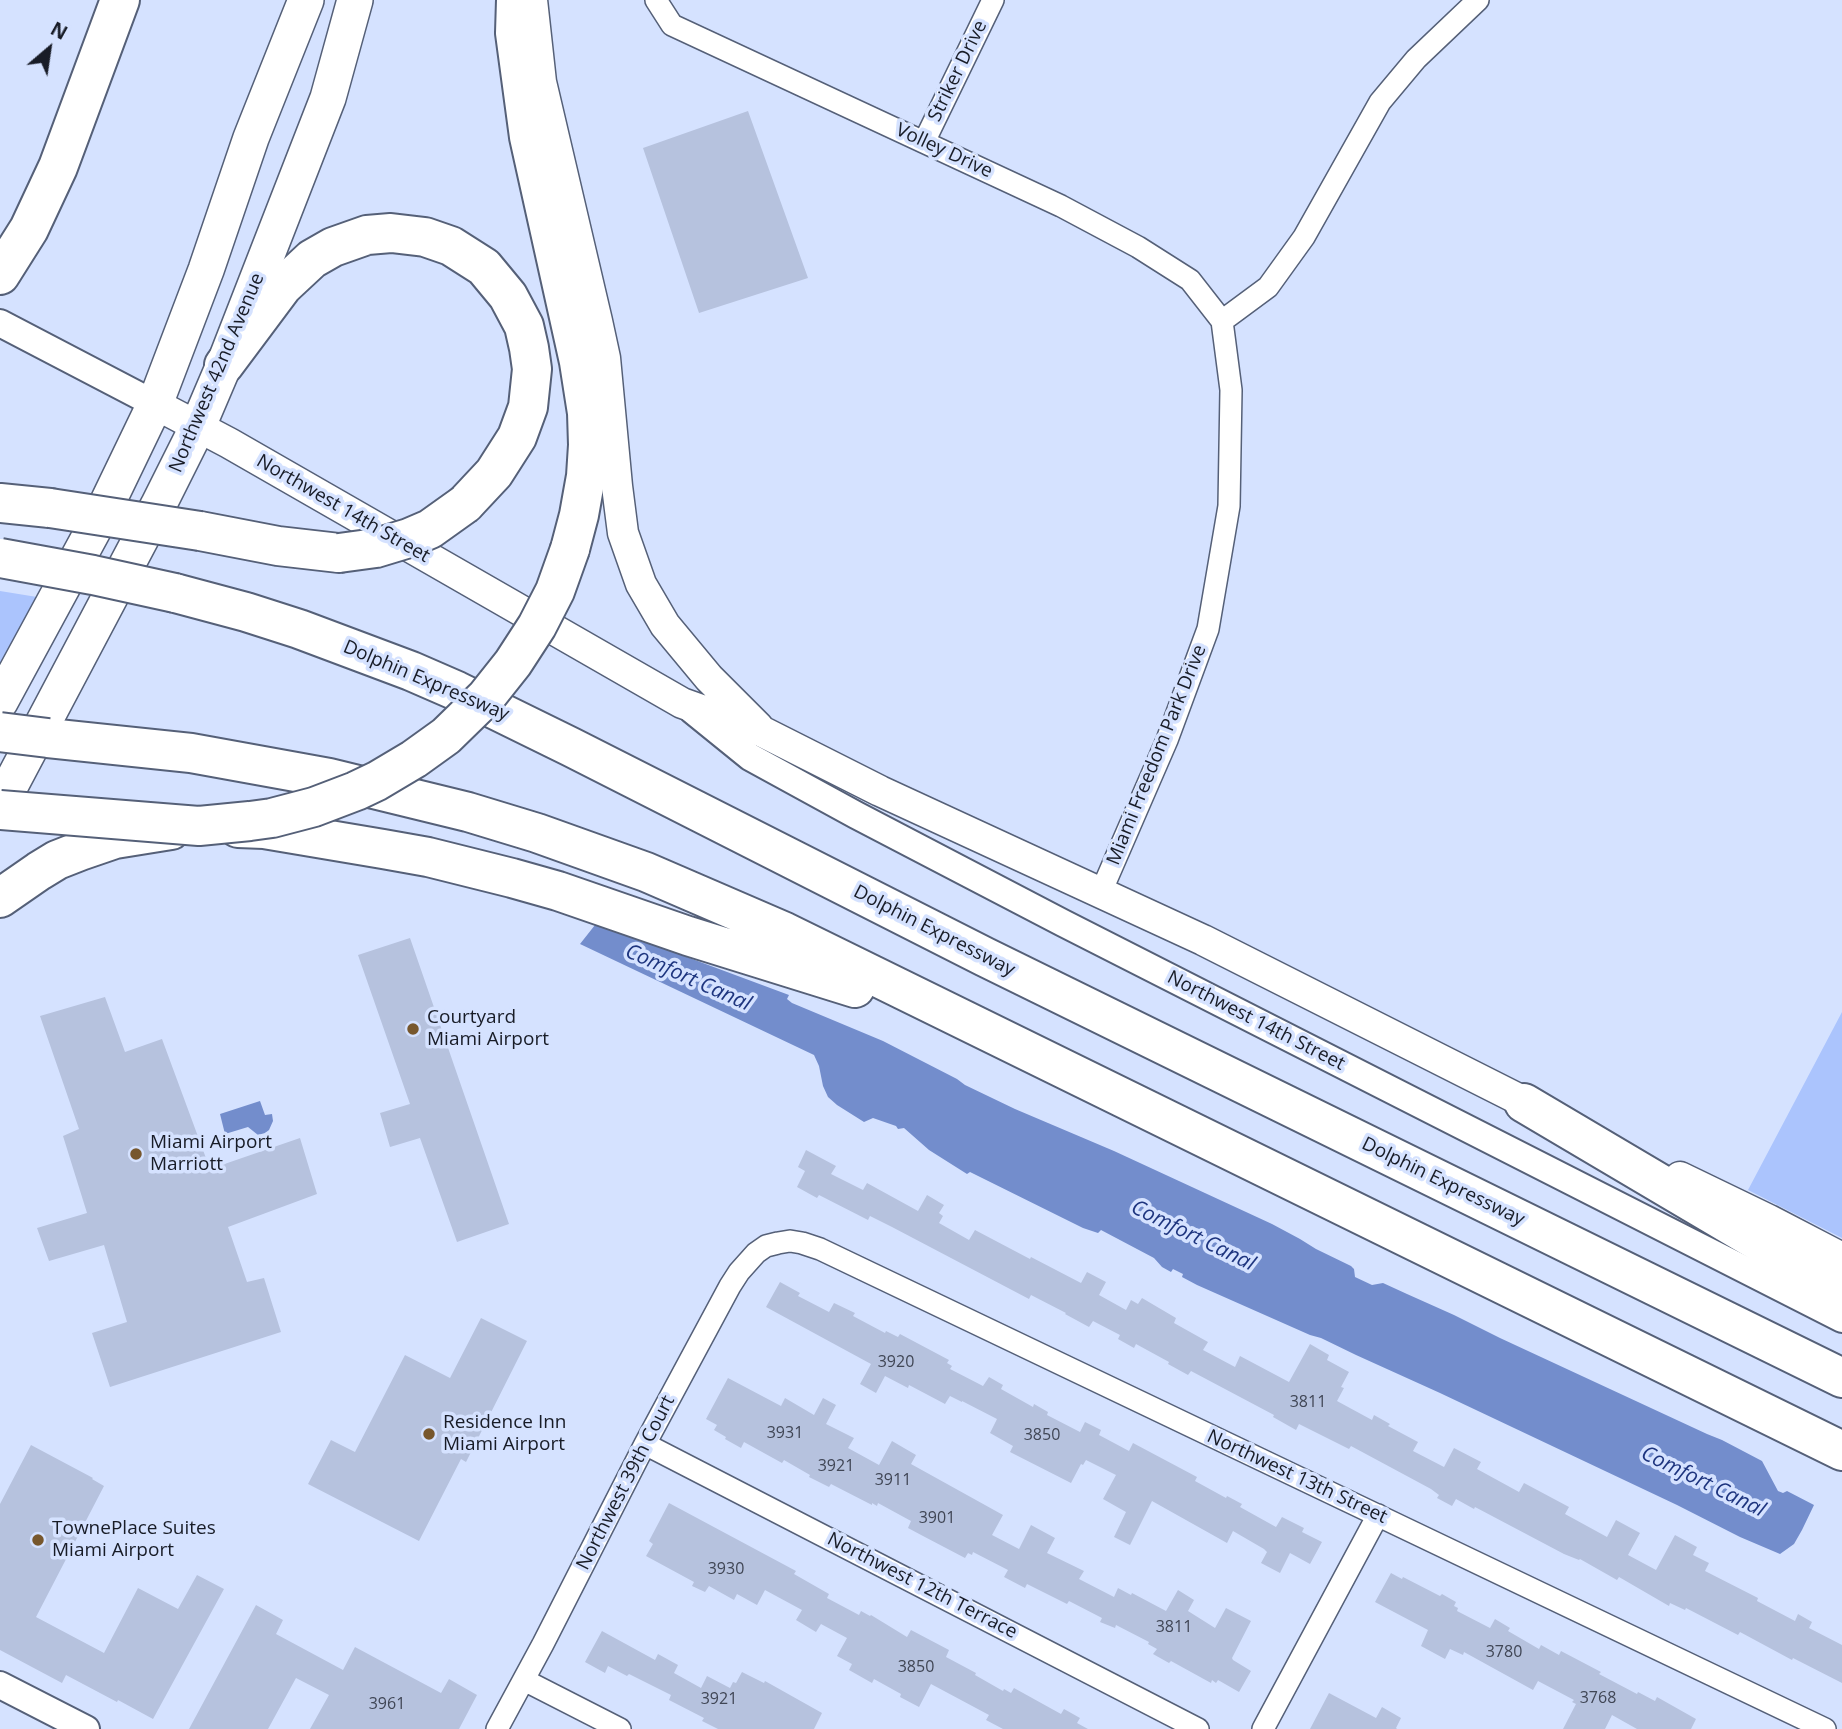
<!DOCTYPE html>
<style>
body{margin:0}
#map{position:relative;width:1842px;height:1729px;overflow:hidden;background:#d5e2ff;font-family:"Open Sans",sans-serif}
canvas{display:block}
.north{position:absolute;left:14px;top:14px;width:70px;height:70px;-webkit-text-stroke:5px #d5e2ff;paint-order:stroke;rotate:29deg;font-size:19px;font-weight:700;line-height:28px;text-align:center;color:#181c27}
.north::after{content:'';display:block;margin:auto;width:24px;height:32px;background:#181c27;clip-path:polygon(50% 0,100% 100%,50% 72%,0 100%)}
</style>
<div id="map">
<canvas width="1842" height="1729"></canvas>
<div class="north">N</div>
</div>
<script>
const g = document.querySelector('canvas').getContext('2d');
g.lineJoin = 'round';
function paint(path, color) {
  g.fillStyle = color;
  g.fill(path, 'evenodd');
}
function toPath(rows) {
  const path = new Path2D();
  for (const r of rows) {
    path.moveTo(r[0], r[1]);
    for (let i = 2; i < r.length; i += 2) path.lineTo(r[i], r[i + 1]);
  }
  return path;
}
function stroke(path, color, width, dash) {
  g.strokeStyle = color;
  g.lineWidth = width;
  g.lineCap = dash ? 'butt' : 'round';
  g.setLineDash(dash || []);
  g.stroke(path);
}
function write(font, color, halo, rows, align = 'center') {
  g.font = font + ' "Open Sans",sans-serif';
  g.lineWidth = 7;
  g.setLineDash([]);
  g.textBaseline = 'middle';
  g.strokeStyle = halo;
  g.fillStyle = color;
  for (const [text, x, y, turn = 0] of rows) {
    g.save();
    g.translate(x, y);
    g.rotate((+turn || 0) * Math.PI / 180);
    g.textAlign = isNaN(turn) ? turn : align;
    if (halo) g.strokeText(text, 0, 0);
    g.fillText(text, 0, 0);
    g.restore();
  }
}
const green = toPath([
 [0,591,37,597,0,666],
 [1842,1012,1842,1238,1748,1190]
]);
const water = toPath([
 [598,924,789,995,787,999,792,1003,883,1041,957,1079,965,1085,1015,1109,1114,1151,1272,1224,1300,1239,1316,1249,1351,1266,1354,1269,1355,1277,1372,1285,1383,1283,1407,1294,1454,1315,1500,1338,1707,1434,1722,1440,1762,1461,1778,1491,1783,1493,1787,1491,1814,1505,1802,1530,1794,1544,1780,1554,1740,1537,1677,1505,1440,1393,1356,1355,1321,1338,1310,1335,1197,1285,1182,1277,1183,1274,1173,1269,1171,1272,1162,1267,1154,1258,1101,1230,1098,1233,1083,1228,970,1172,967,1174,929,1150,904,1128,898,1129,896,1126,873,1118,864,1122,837,1105,828,1097,823,1086,819,1066,814,1055,580,944,595,925],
 [260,1101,265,1115,272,1114,273,1121,269,1130,265,1133,258,1135,248,1127,225,1134,220,1114]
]);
const building = toPath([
 [748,111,808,278,699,313,643,148],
 [410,938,509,1224,457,1242,420,1138,390,1147,380,1113,410,1104,358,955],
 [105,997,125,1052,162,1039,210,1169,300,1138,317,1194,228,1227,247,1282,264,1278,281,1332,110,1387,92,1333,127,1322,104,1245,49,1261,37,1228,87,1213,63,1136,79,1129,40,1016],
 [806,1150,836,1166,831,1174,863,1190,867,1183,918,1211,927,1195,944,1205,939,1213,943,1216,939,1223,969,1240,975,1230,1030,1259,1031,1257,1081,1283,1087,1272,1106,1282,1099,1295,1126,1310,1131,1300,1138,1304,1142,1298,1176,1318,1174,1323,1208,1342,1203,1350,1235,1367,1240,1356,1289,1382,1310,1344,1329,1355,1327,1360,1349,1372,1341,1387,1344,1388,1337,1401,1372,1420,1374,1415,1390,1424,1388,1426,1418,1442,1413,1451,1444,1467,1454,1448,1481,1462,1477,1469,1519,1492,1524,1483,1569,1507,1565,1514,1607,1537,1616,1520,1640,1533,1628,1555,1656,1570,1675,1535,1697,1547,1693,1555,1709,1563,1705,1571,1758,1598,1757,1601,1795,1621,1798,1614,1812,1622,1809,1628,1842,1645,1842,1683,1793,1658,1792,1660,1740,1632,1738,1635,1686,1608,1685,1610,1670,1603,1669,1606,1619,1577,1617,1580,1580,1559,1579,1560,1564,1554,1475,1507,1474,1509,1456,1499,1452,1506,1437,1498,1439,1495,1431,1489,1351,1446,1349,1449,1299,1424,1296,1430,1273,1417,1274,1415,1191,1371,1188,1375,1168,1364,1169,1362,1136,1344,1134,1348,1118,1339,1120,1335,1093,1321,1089,1327,1065,1314,1066,1313,1031,1295,1029,1299,892,1227,870,1216,868,1220,819,1195,817,1198,797,1187,805,1171,798,1167],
 [780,1282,800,1293,798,1296,829,1312,834,1303,855,1313,853,1316,885,1333,886,1331,898,1337,900,1334,949,1360,947,1363,952,1366,950,1369,983,1386,989,1377,1003,1385,1001,1389,1033,1407,1034,1404,1048,1412,1047,1415,1080,1432,1085,1422,1101,1430,1099,1435,1129,1451,1133,1443,1197,1477,1195,1481,1226,1498,1227,1496,1242,1504,1240,1507,1276,1527,1282,1517,1304,1528,1302,1532,1322,1542,1310,1564,1290,1553,1280,1573,1261,1563,1267,1552,1264,1549,1233,1531,1227,1543,1152,1501,1130,1545,1114,1537,1126,1512,1103,1499,1116,1475,1086,1460,1083,1465,1081,1464,1071,1483,1010,1452,1013,1446,990,1433,997,1419,962,1401,962,1402,950,1396,945,1404,909,1385,908,1388,885,1376,876,1393,860,1384,871,1364,766,1307],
 [481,1318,527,1341,466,1462,461,1459,419,1541,308,1484,331,1440,355,1452,405,1355,450,1378],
 [728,1378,781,1406,785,1398,814,1415,823,1398,836,1405,826,1424,854,1438,848,1448,879,1465,892,1441,916,1455,911,1464,1003,1515,992,1535,1019,1549,1031,1525,1055,1538,1047,1553,1084,1571,1079,1579,1114,1597,1118,1588,1131,1595,1132,1593,1166,1611,1178,1590,1194,1600,1188,1611,1215,1628,1226,1608,1251,1621,1232,1658,1233,1660,1251,1671,1239,1692,1218,1680,1216,1683,1212,1680,1211,1683,1171,1661,1169,1663,1153,1654,1157,1649,1148,1644,1149,1642,1116,1625,1115,1628,1100,1622,1102,1618,1069,1601,1067,1604,1027,1584,1025,1588,1004,1577,1008,1570,973,1552,972,1555,968,1553,965,1558,923,1536,908,1528,911,1521,878,1503,877,1506,872,1503,872,1505,831,1484,829,1487,809,1477,810,1475,784,1460,782,1463,744,1442,741,1448,725,1439,726,1437,714,1430,717,1425,706,1419],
 [31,1445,93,1478,92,1479,104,1486,36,1617,104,1653,138,1588,178,1609,197,1575,224,1589,153,1719,118,1700,117,1702,66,1675,62,1683,0,1650,0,1504],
 [669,1503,796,1571,794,1574,829,1594,827,1598,859,1615,861,1611,870,1616,871,1615,907,1637,911,1630,949,1650,946,1657,976,1673,975,1675,1003,1691,1004,1689,1011,1693,1014,1688,1061,1714,1064,1709,1080,1718,1077,1723,1088,1729,1003,1729,986,1720,989,1715,931,1684,919,1707,900,1697,901,1694,874,1679,872,1683,849,1670,852,1664,837,1656,847,1638,821,1624,816,1632,796,1620,802,1610,765,1590,757,1605,737,1594,734,1600,709,1586,705,1592,692,1586,694,1582,646,1556,653,1544,649,1541],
 [1391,1573,1402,1579,1403,1577,1440,1596,1442,1594,1456,1602,1454,1606,1458,1608,1457,1611,1490,1628,1495,1619,1510,1628,1508,1631,1539,1649,1541,1645,1559,1655,1561,1651,1601,1672,1599,1674,1637,1694,1638,1692,1655,1701,1657,1697,1696,1719,1691,1729,1637,1729,1612,1715,1605,1729,1563,1729,1576,1704,1572,1702,1574,1700,1538,1681,1533,1690,1464,1652,1463,1655,1450,1649,1445,1659,1421,1646,1428,1630,1375,1602],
 [256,1605,283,1620,276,1634,343,1670,355,1647,441,1693,449,1679,477,1695,459,1729,310,1729,329,1695,296,1678,268,1729,189,1729],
 [602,1631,655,1660,658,1654,678,1665,674,1673,701,1688,707,1676,730,1688,733,1682,736,1683,742,1672,764,1683,765,1681,822,1713,814,1729,718,1729,702,1721,704,1718,669,1700,671,1695,629,1674,627,1676,608,1666,605,1673,585,1662],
 [1329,1693,1376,1718,1382,1707,1401,1718,1396,1728,1397,1729,1310,1729]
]);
const minor = toPath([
 [656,0,672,25,1061,206,1138,247,1190,280,1222,321],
 [924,142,993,0],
 [1101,892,1167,740,1208,629,1229,506,1231,390,1222,321,1268,287,1304,237,1380,102,1416,59,1478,0],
 [645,1444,1198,1729],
 [524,1680,620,1729],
 [497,1729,543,1644,645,1444,730,1286,739,1272,756,1253,766,1246,778,1243,790,1241,802,1243,820,1249,1825,1729],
 [1263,1729,1378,1515]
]);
const tertiary = toPath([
 [0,323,155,404],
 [692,710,750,757,856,815,1063,923,1842,1319],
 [0,1685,86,1729]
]);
const secondary = toPath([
 [532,0,541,82,597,321,605,358,617,486,623,533,641,584,665,625,709,678,758,727],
 [155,404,229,443,682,703,763,732,880,791,1203,940,1544,1112],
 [1680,1177,1769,1220,1842,1258]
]);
const trunk = toPath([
 [0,702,103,512,155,404,206,270,251,138,306,0],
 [0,805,158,506,198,426,224,365,328,98,355,0]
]);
const motorway = toPath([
 [516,0,515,33,529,137,579,362,587,413,588,445,586,476,579,515,570,549],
 [0,275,29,229,58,167,120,0],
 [224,365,283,286,312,259,333,247,367,235,391,233,425,237,451,246,484,267,508,296,524,326,529,348,532,369,528,407,517,437,494,473,465,504],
 [0,503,50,508],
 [200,531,278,546,339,553],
 [175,593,246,612,299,629,411,671,457,691,571,747,985,957,1842,1378],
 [48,738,191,753,329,778,468,812,537,833,646,872,785,932,1842,1451],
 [238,828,264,829,383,849,428,857,512,878,558,891,688,936,855,988],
 [0,898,39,871,57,860,80,851,115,839,171,830],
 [1524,1103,1759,1242,1842,1286]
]);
const motorwayBridge = toPath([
 [50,508,200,531],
 [339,553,376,548,409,538,430,529,465,504],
 [0,558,93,575,175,593],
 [0,732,48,738],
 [0,810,199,826,250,821,272,818,314,807,356,791,377,781,414,759,446,736,486,697,513,663,537,626,555,591,570,549]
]);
const markers = [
 [413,1029,7,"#77572d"],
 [136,1154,7,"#77572d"],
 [429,1434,7,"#77572d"],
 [38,1540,7,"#77572d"]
];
const numberNames = [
 ["3920",896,1362],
 ["3811",1308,1402],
 ["3931",785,1433],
 ["3850",1042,1435],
 ["3921",836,1466],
 ["3911",893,1480],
 ["3901",937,1518],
 ["3930",726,1569],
 ["3811",1174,1627],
 ["3780",1504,1652],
 ["3850",916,1667],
 ["3768",1598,1698],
 ["3921",719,1699],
 ["3961",387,1704]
];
const streetNames = [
 ["Striker Drive",958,71,-64],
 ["Volley Drive",944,151,25],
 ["Northwest 42nd Avenue",217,373,-67],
 ["Northwest 14th Street",343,509,30],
 ["Dolphin Expressway",426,681,23],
 ["Miami Freedom Park Drive",1157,755,-68],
 ["Dolphin Expressway",934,931,27],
 ["Northwest 14th Street",1256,1021,27],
 ["Dolphin Expressway",1443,1182,26],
 ["Northwest 13th Street",1297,1477,25],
 ["Northwest 39th Court",626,1483,-63],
 ["Northwest 12th Terrace",922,1586,27]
];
const poiNames = [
 ["Courtyard",427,1018],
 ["Miami Airport",427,1040],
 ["Miami Airport",150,1143],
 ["Marriott",150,1165],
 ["Residence Inn",443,1423],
 ["Miami Airport",443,1445],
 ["TownePlace Suites",52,1529],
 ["Miami Airport",52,1551]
];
const waterNames = [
 ["Comfort Canal",688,978,24],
 ["Comfort Canal",1193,1236,26],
 ["Comfort Canal",1703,1482,26]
];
paint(green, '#abc4fd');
paint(water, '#738dcc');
paint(building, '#b6c2de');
stroke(minor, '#556078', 24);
stroke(tertiary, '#556078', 30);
stroke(secondary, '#556078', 33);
stroke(trunk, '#556078', 38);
stroke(motorway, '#556078', 42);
stroke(minor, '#fff', 21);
stroke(tertiary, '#fff', 26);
stroke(secondary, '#fff', 30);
stroke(trunk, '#fff', 35);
stroke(motorway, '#fff', 38);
stroke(motorwayBridge, '#556078', 42, []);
stroke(motorwayBridge, '#fff', 38);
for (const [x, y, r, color] of markers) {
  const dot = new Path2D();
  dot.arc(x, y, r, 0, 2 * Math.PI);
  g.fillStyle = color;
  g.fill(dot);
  stroke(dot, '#d5e2ff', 2.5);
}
write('16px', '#404655', null, numberNames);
write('19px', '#181c27', '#d5e2ff', streetNames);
write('19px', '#181c27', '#d5e2ff', poiNames, 'left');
write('italic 21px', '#1e357f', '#d5e2ff', waterNames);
</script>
